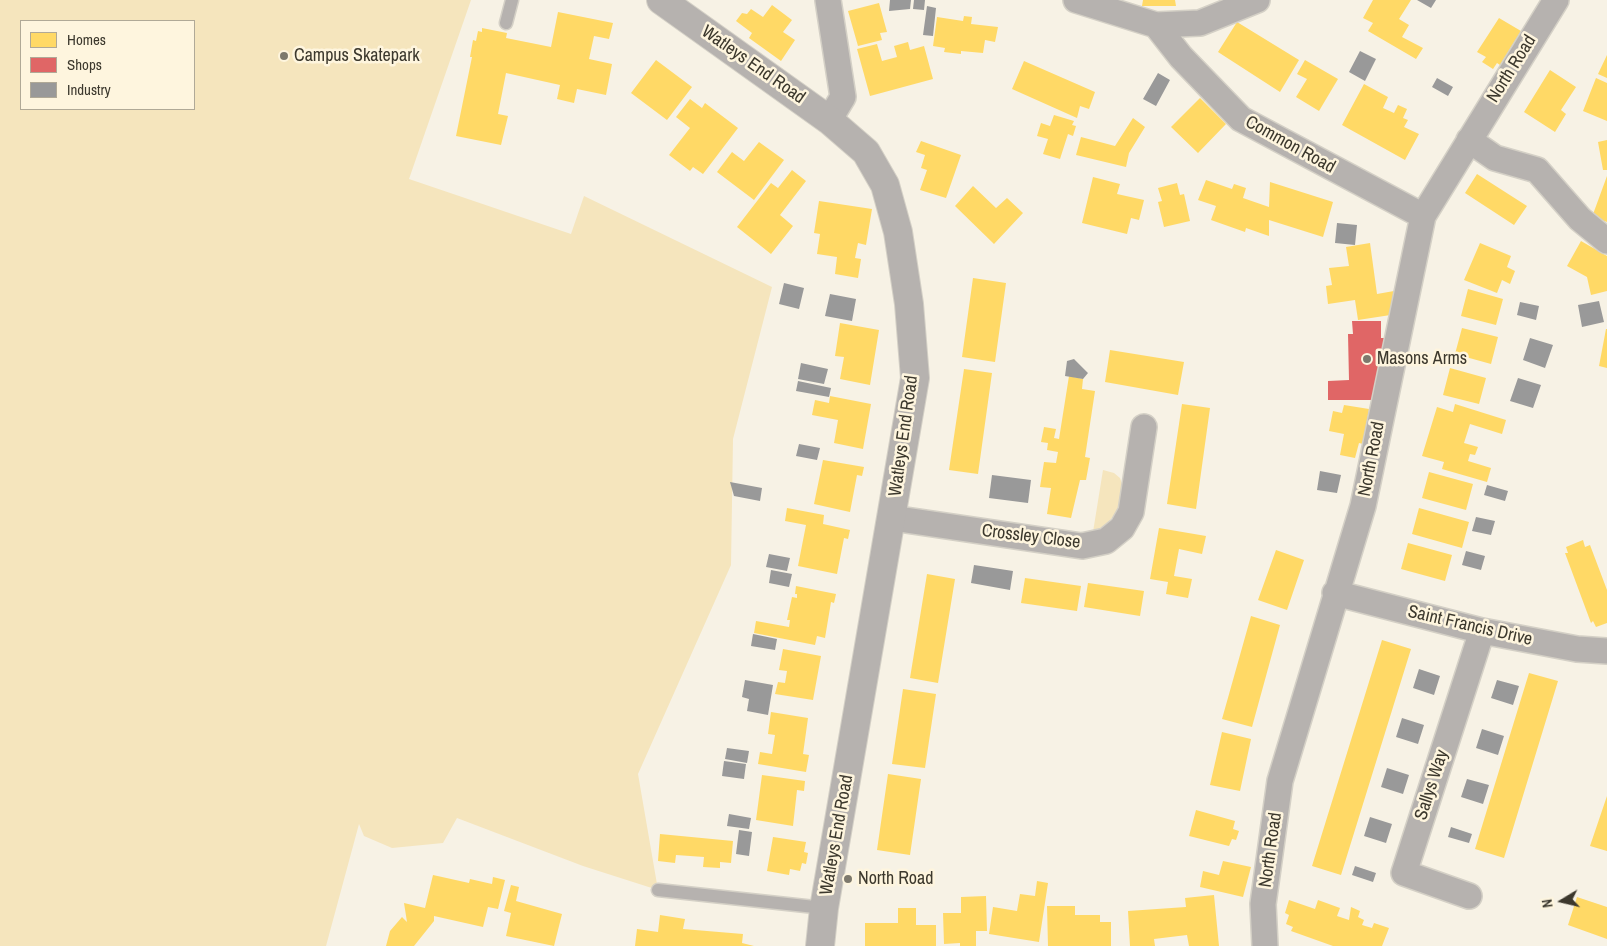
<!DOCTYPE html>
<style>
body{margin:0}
#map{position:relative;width:1607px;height:946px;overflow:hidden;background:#f7f2e5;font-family:"Archivo Narrow",sans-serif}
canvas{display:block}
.legend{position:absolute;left:20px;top:20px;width:175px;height:90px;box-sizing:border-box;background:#fef5de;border:1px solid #b0a997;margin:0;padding:6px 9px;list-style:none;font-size:15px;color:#3c382d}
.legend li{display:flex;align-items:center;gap:10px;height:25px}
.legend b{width:25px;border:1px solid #b0a997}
.north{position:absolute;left:1537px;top:876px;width:50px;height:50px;-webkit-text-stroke:4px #fef5de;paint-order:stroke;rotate:261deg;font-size:14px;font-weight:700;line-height:20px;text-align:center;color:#3c382d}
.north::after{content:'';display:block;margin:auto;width:18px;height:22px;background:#3c382d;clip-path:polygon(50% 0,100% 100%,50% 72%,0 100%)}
</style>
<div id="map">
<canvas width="1607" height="946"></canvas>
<ul class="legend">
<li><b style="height:14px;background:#ffd966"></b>Homes</li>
<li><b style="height:14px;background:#e06666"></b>Shops</li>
<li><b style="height:14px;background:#999"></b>Industry</li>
</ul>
<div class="north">N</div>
</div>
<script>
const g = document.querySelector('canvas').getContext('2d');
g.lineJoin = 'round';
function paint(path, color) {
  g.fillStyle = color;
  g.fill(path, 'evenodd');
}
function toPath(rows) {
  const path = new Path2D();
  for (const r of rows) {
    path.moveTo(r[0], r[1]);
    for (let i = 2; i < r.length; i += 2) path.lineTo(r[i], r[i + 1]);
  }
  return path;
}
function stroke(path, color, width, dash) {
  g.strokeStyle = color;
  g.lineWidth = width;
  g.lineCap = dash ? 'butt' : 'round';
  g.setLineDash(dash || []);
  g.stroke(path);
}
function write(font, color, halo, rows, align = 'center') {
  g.font = font + ' "Archivo Narrow",sans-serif';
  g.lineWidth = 5;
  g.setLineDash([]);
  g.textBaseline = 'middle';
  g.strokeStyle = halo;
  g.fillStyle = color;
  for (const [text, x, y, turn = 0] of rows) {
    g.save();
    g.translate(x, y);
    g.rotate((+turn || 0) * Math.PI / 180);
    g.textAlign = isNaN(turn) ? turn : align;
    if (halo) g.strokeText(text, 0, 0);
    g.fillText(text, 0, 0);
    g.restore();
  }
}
const green = toPath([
 [0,0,471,0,409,179,571,234,584,196,772,287,733,439,731,565,638,774,658,890,583,866,457,818,443,843,392,848,364,836,359,824,326,946,0,946],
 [21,21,194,21,194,109,21,109],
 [1103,470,1114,473,1120,478,1127,499,1106,525,1093,532]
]);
const homes = toPath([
 [1143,0,1175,0,1176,6,1142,6],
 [1373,0,1411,0,1399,19,1409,25,1402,37,1423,48,1416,59,1368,31,1373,23,1363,18],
 [879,3,887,32,880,33,882,40,858,46,848,11],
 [772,5,792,20,783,32,795,40,781,61,749,38,752,33,736,21,742,13,747,14,751,9,763,17],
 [558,12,613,23,609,39,594,36,589,59,612,64,606,95,577,89,574,103,557,99,560,85,506,73,498,114,508,116,501,145,456,136,472,57,470,57,473,40,476,41,478,31,482,32,482,28,507,33,506,38,551,47],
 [964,16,972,17,971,24,998,27,995,42,985,40,983,53,961,51,961,54,944,52,945,48,933,46,937,17,963,21],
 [1499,18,1521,31,1500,65,1497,63,1493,69,1482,62,1486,57,1477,52],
 [1237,22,1299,60,1280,92,1218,52],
 [908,42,910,50,924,46,933,79,870,96,857,49,877,44,882,61,897,57,894,46],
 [1607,55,1607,78,1598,74],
 [656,60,692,87,667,120,631,93],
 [1305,60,1338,79,1319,111,1296,97,1307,79,1297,74],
 [1024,61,1095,92,1089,109,1080,106,1077,118,1012,89],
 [1550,70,1576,87,1561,110,1566,114,1555,132,1524,112],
 [1596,78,1607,83,1607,121,1583,111],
 [1364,84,1388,97,1383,108,1394,113,1398,105,1407,109,1403,118,1408,120,1404,127,1419,134,1405,160,1342,125],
 [1200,98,1226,124,1198,153,1171,127],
 [690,99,702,108,705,103,738,128,703,174,693,167,690,171,669,155,690,128,676,117],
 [1054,115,1074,121,1072,125,1076,126,1073,136,1068,134,1060,159,1043,154,1048,139,1037,136,1041,123,1050,126],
 [1133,118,1145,127,1129,153,1126,167,1076,155,1081,137,1115,146],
 [1607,140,1607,170,1603,170,1598,142],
 [921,141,961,155,946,198,920,190,927,170,921,168,925,155,916,152],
 [759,142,784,160,754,200,717,172,732,152,744,161],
 [792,170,806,181,780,215,793,226,771,254,737,227,771,183,778,188],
 [1477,174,1527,206,1514,225,1465,193],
 [1607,176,1607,222,1592,217],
 [1093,177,1120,184,1117,194,1144,200,1139,220,1131,218,1127,234,1082,223],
 [1206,180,1232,189,1234,184,1246,188,1243,198,1269,207,1270,182,1333,202,1323,237,1269,220,1269,236,1246,228,1245,232,1211,220,1216,206,1198,200],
 [1177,183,1180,195,1184,194,1190,221,1164,227,1158,202,1162,201,1158,188],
 [973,186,996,208,1007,198,1023,213,994,244,955,206],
 [819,201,872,209,866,245,858,243,855,258,861,259,858,278,835,274,837,257,817,254,820,234,814,233],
 [1581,241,1607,256,1607,291,1591,295,1587,277,1567,266],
 [1370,243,1377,294,1394,291,1397,314,1358,320,1355,300,1328,304,1326,286,1332,285,1329,268,1349,266,1346,247],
 [1480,243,1511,256,1507,267,1515,271,1510,284,1502,280,1497,293,1464,280],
 [973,278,1006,283,995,362,962,357],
 [1468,289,1503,299,1496,325,1461,316],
 [840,323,879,330,870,385,840,379,844,357,835,356],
 [1462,328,1498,337,1491,364,1455,354],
 [1606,329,1607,329,1607,368,1599,366],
 [1110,350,1184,362,1178,395,1105,382],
 [1450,368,1486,378,1479,404,1443,395],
 [964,369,992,373,978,474,949,470],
 [1069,376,1083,379,1082,389,1095,391,1085,457,1090,458,1086,480,1080,480,1071,518,1047,514,1051,488,1040,487,1044,462,1056,463,1058,452,1047,450,1048,443,1041,442,1044,427,1056,429,1054,438,1059,439],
 [830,396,871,404,863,449,834,443,838,420,812,415,815,400,829,403],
 [1182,404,1210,408,1196,509,1167,504],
 [1455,404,1506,420,1502,434,1470,424,1464,443,1478,447,1475,455,1470,454,1468,461,1491,468,1487,482,1442,469,1444,462,1422,456,1437,407,1453,412],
 [1344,405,1369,409,1363,444,1359,443,1355,458,1340,455,1344,434,1329,431,1333,411,1342,413],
 [823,460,864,467,862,476,857,475,850,512,814,504],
 [1429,472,1473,484,1466,510,1422,498],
 [787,508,824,515,823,524,850,530,848,539,844,538,837,574,798,566,806,525,785,521],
 [1419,508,1469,522,1462,548,1412,534],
 [1159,528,1206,536,1202,554,1179,549,1174,576,1192,579,1188,598,1166,594,1168,582,1150,579],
 [1583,540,1585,547,1590,545,1607,590,1607,623,1596,627,1593,621,1591,623,1565,553,1568,553,1566,547],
 [1408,543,1452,555,1445,581,1401,569],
 [1276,550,1304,560,1287,610,1258,600],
 [927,574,955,579,938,683,910,678],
 [1025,578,1081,586,1077,611,1021,603],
 [1088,583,1144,591,1140,616,1084,607],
 [796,586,836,594,834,603,831,602,825,638,817,636,815,645,754,633,756,621,789,627,790,620,787,620,792,597,797,598,797,594,795,594],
 [1251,616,1280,625,1252,727,1222,719],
 [1382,640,1411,649,1341,875,1312,866],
 [783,649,821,656,813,700,775,694,778,682,785,683,787,671,779,670],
 [1529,673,1558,681,1504,858,1475,849],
 [903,689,936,694,925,768,892,764],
 [771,712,808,718,803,754,809,755,806,772,758,764,760,752,772,754,775,735,768,734],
 [1222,732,1251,739,1240,791,1210,785],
 [888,774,921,779,910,855,877,850],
 [762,775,805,781,804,791,797,790,793,826,756,820],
 [1607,796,1607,851,1590,846],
 [1196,810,1235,821,1233,829,1239,831,1236,840,1232,839,1229,846,1189,836],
 [660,834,733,841,731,863,720,862,720,868,703,867,704,857,676,855,675,863,658,861],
 [773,837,806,842,804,852,808,853,806,864,802,863,800,871,790,869,789,875,767,871],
 [1223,861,1251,867,1243,897,1200,887,1203,871,1219,875],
 [433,875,469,883,470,879,492,884,493,877,505,880,498,909,488,907,483,927,434,916,434,921,414,946,386,946,390,931,402,917,407,922,404,903,425,908],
 [1037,881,1048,883,1039,942,989,934,993,907,1017,911,1020,894,1035,896],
 [511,885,519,887,516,901,562,914,554,946,506,936,511,913,504,911],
 [1214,895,1219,946,1189,946,1187,935,1154,939,1155,946,1130,946,1128,911,1186,907,1185,898],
 [986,896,987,931,976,931,976,946,960,946,960,943,944,944,943,913,961,913,961,897],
 [1577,897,1607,907,1607,939,1568,925],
 [1289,900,1315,909,1318,900,1340,908,1337,916,1349,920,1351,907,1360,911,1358,917,1364,920,1362,925,1372,928,1374,923,1389,928,1382,946,1333,946,1291,931,1293,927,1286,924,1289,915,1285,913],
 [1047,906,1075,906,1075,915,1100,915,1100,922,1111,922,1111,946,1048,946],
 [898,908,916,908,916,925,936,925,936,946,865,946,865,923,898,923],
 [660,915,685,919,683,929,743,934,742,943,754,946,635,946,637,929,658,932]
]);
const shops = toPath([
 [1352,321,1381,321,1381,338,1385,338,1385,380,1376,380,1376,400,1328,400,1328,381,1349,380,1348,334,1353,334]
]);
const industry = toPath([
 [890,0,911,0,910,9,889,11],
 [914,0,925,0,924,10,913,9],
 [1417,0,1436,0,1431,8],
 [927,6,936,8,933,36,923,35],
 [1360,51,1376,59,1365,81,1349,72],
 [1158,73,1170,80,1156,106,1143,99],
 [1437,78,1453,87,1448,96,1432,87],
 [1337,223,1357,225,1355,245,1335,243],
 [784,283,804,288,799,309,779,304],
 [830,294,856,299,852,321,825,316],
 [1599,301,1604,322,1582,327,1578,305],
 [1520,302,1539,306,1536,320,1517,315],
 [1530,338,1553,345,1545,368,1523,360],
 [1074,359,1088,373,1083,379,1065,376,1067,361],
 [801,363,828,369,824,384,798,379],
 [1518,378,1541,385,1533,408,1510,401],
 [798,381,831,388,829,397,796,391],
 [799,444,820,448,817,460,796,456],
 [1320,471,1341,475,1337,493,1317,490],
 [992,475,1031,480,1028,503,989,498],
 [730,482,762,488,760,501,734,496],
 [1487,485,1508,491,1505,501,1484,495],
 [1476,517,1495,521,1491,535,1472,531],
 [1466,551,1485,556,1481,570,1462,565],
 [769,554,790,558,787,571,766,567],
 [974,565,1013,571,1010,590,971,583],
 [771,570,792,574,789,587,769,583],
 [753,634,777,639,775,650,751,646],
 [1419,669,1440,676,1434,695,1413,688],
 [745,680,773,685,768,715,747,711,749,699,742,697],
 [1497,680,1519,686,1513,705,1491,698],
 [1402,718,1424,725,1418,744,1396,737],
 [1482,729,1504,736,1498,755,1476,748],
 [727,748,749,751,747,763,725,759],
 [724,761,746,764,744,779,722,776],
 [1387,768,1409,775,1403,794,1381,787],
 [1467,779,1489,785,1483,804,1461,797],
 [729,814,751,818,749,829,727,826],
 [1370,817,1392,824,1386,843,1364,836],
 [1451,827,1472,834,1469,843,1448,837],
 [739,830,752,832,749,856,736,854],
 [1355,866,1376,873,1373,882,1352,875]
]);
const service = toPath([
 [506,23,512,0],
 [658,890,824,908]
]);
const minor = toPath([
 [828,0,843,97,829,120],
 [1076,0,1156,25,1200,23,1257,0],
 [1156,25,1181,57,1241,119,1423,216],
 [1469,140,1495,158,1537,170,1580,219,1607,241],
 [892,518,1082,546,1106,541,1122,528,1131,512,1144,427],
 [1335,593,1482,631,1577,649,1607,651],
 [1469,896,1404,873,1482,631],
 [1265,946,1263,904,1280,781,1363,506,1423,216,1556,0]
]);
const tertiary = toPath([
 [661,0,829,120,866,152,885,185,898,232,909,304,915,378,824,908,820,946]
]);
const markers = [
 [284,56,5,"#7d796d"],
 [1367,359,5,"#7d796d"],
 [848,879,5,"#7d796d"]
];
const poiNames = [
 ["Campus Skatepark",294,56],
 ["Masons Arms",1377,359],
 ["North Road",858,879]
];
const streetNames = [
 ["Watleys End Road",753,65,35],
 ["North Road",1512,69,-58],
 ["Common Road",1290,145,29],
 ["Watleys End Road",904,436,-82],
 ["North Road",1372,459,-79],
 ["Crossley Close",1031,537,7],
 ["Saint Francis Drive",1470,626,13],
 ["Sallys Way",1432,785,-72],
 ["Watleys End Road",837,835,-80],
 ["North Road",1271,850,-82]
];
paint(green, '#f5e5bd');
paint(homes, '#ffd966');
paint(shops, '#e06666');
paint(industry, '#999');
stroke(service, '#d4d0c6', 15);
stroke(minor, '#d4d0c6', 28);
stroke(tertiary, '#d4d0c6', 30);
stroke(service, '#b6b2af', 12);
stroke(minor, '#b6b2af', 25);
stroke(tertiary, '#b6b2af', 28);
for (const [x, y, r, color] of markers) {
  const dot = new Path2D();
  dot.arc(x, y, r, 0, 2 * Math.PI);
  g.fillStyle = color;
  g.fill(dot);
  stroke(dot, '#fef5de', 2);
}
write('18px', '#3c382d', '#fef5de', poiNames, 'left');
write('18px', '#3c382d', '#fef5de', streetNames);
</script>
